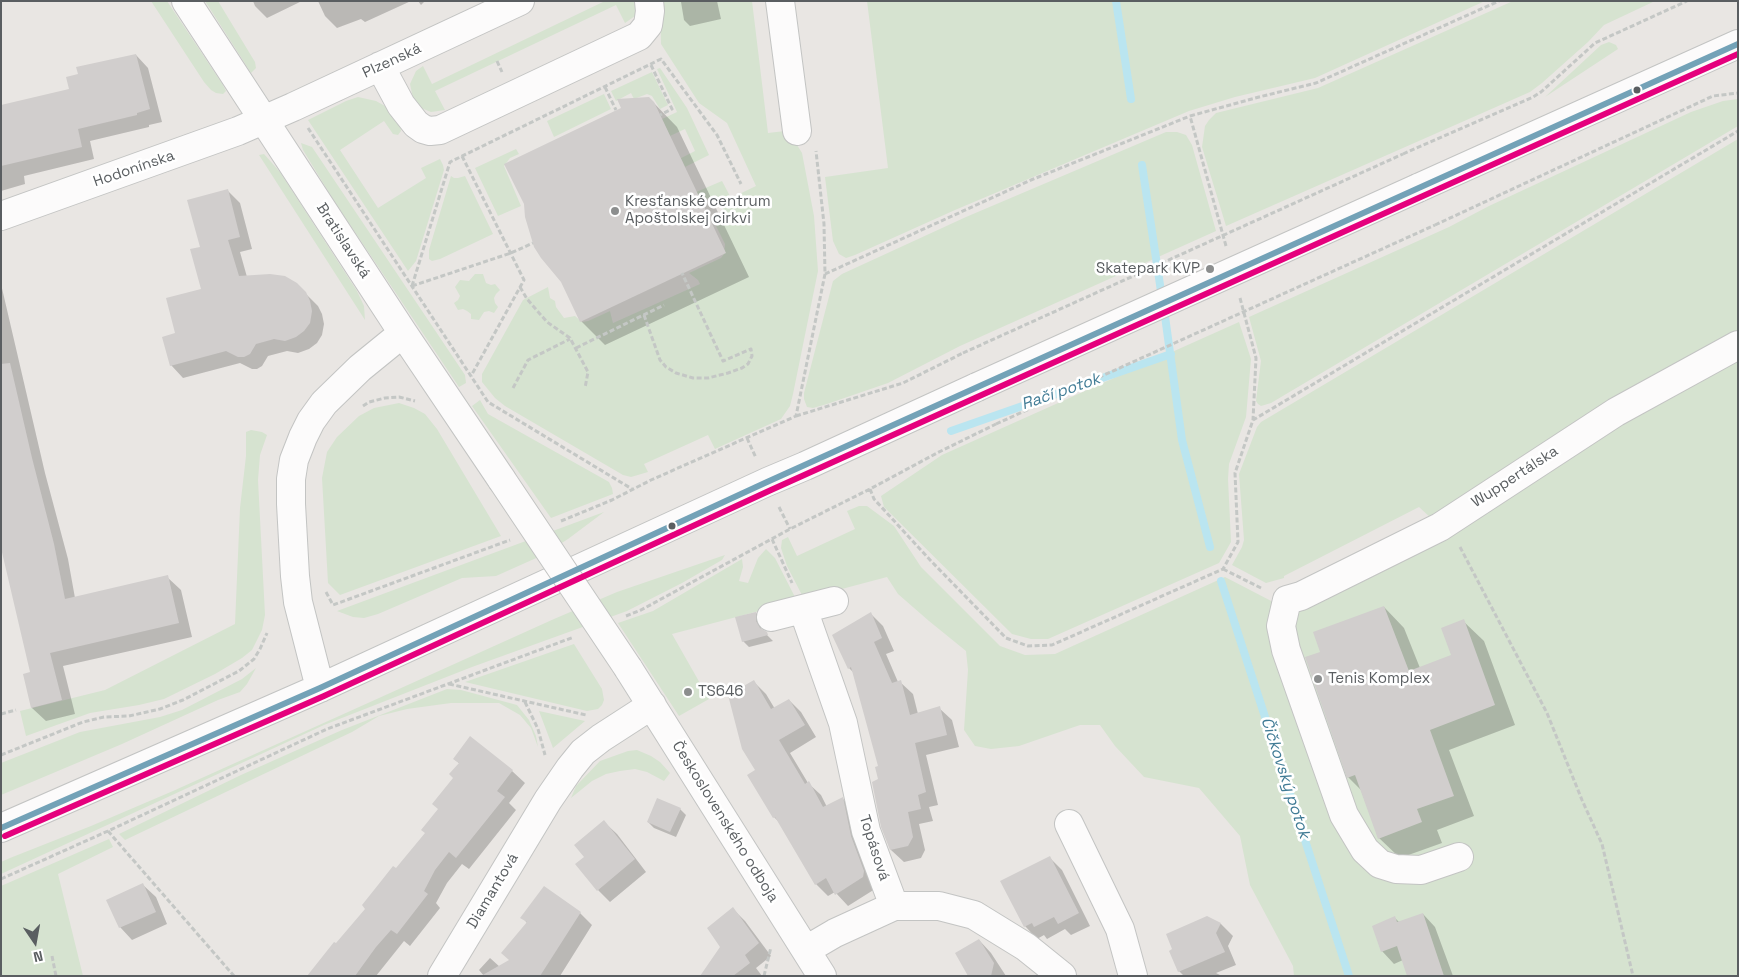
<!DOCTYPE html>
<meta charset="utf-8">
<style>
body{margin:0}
#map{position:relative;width:1739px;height:977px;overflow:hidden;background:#e9e6e3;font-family:"Space Grotesk",sans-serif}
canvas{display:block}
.frame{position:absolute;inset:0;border:2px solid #5a5e61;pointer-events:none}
.north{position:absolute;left:10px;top:917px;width:50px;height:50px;-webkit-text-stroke:4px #fff;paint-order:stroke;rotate:168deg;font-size:14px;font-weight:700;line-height:20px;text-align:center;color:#5a5e61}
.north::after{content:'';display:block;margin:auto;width:18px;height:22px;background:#5a5e61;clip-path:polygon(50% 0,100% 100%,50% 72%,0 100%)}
</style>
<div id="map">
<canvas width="1739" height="977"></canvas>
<div class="frame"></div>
<div class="north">N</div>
</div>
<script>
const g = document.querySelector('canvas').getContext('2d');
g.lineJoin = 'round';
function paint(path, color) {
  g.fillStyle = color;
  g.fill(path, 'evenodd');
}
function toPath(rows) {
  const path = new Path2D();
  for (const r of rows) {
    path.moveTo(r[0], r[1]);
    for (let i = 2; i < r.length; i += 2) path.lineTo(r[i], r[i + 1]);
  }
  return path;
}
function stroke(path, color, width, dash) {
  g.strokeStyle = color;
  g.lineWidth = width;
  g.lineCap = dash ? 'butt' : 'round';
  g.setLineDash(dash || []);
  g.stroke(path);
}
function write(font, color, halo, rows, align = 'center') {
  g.font = font + ' "Space Grotesk",sans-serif';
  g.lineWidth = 5;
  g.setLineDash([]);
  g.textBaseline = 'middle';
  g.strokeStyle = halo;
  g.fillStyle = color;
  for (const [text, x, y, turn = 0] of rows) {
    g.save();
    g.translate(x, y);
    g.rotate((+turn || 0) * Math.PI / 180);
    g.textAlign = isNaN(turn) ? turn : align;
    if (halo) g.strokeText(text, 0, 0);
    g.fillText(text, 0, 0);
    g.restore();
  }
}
const green = toPath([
 [151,1,167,1,223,85,226,91,223,94,216,93,211,90,204,82],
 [205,1,218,1,255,62,256,68,251,73],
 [605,1,638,1,639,3,635,16,625,23,616,5,435,91,445,110,431,112,421,108,413,98,410,84,416,71,423,66,432,84],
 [660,1,752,1,768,133,785,131,794,140,802,153,814,216,818,271,793,394,790,406,781,419,715,449,708,435,644,464,648,472,631,477,623,475,505,406,495,398,482,382,482,374,523,300,548,287,550,298,555,301,556,307,564,318,575,316,582,322,588,321,610,311,613,323,700,284,698,280,689,273,721,258,724,254,725,244,714,222,726,216,716,195,701,201,696,192,722,181,731,198,756,186,727,123,699,103,661,44],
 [867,1,1485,1,1315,78,1235,97,1189,111,955,210,855,255,846,258,839,254,833,241,825,177,888,168],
 [1513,1,1655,1,1604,25,1588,42,1542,83,1530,92,1226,226,1202,147,1205,126,1209,120,1216,113,1318,88],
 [1609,42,1616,45,1618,49,1545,97,1601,45],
 [660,68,687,108,709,155,685,167,681,158,695,151,685,129,670,136,662,119,677,112,657,69],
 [652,72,668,105,660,109,652,96,647,94,634,99,631,93,616,101,611,91],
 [604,94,611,109,554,137,547,121],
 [358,97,376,101,385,106,391,111,400,125,401,131,398,135,393,134,384,121,340,150,378,208,426,178,421,168,440,159,443,165,444,170,416,261,408,271,308,120,346,101],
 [1738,99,1738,126,1271,403,1261,406,1258,404,1256,401,1261,361,1249,317,1449,227,1489,206,1691,112,1723,101],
 [1166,132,1177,132,1186,135,1192,145,1216,231,960,346,888,383,827,404,813,408,807,407,804,399,804,393,833,281,842,274,966,217],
 [1738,139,1738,340,1432,519,1419,507,1284,576,1284,578,1266,583,1232,565,1242,547,1244,540,1239,474,1257,427,1261,422],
 [301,143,312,147,465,375,466,383,459,387,334,201,303,150],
 [516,149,519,154,510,158,504,166,521,206,498,216,475,168],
 [264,154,280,172,357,291,364,306,365,320,259,155],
 [451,176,454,178,458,178,465,176,493,234,440,259,432,261,429,259,429,250],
 [475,274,483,274,486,283,491,285,495,284,500,290,496,294,494,298,495,303,498,307,494,313,489,311,484,312,479,320,471,319,471,314,467,311,463,309,458,310,454,303,458,300,460,296,455,287,460,280,469,281],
 [1239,322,1251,359,1246,417,1229,464,1228,479,1231,542,1219,563,1048,639,1031,639,1012,634,884,507,881,496,942,455],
 [1738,353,1738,976,1294,976,1293,966,1250,885,1240,836,1199,788,1144,777,1115,746,1100,725,1080,725,1019,746,991,749,975,746,964,730,968,670,966,651,929,621,898,594,887,577,804,599,787,566,781,548,782,540,788,537,797,556,855,529,847,511,859,506,867,506,894,526,921,567,1000,646,1025,655,1055,654,1225,577,1277,604,1469,515],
 [480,400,488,414,609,482,612,488,613,494,551,518,472,406],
 [399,403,414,408,425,414,437,429,501,536,340,595,328,583,322,478,327,452,337,437,359,416,374,408],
 [251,430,262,432,267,435,260,455,258,480,265,615,262,630,252,650,242,658,215,674,164,699,139,705,90,713,26,736,20,711,105,690,235,624,240,508,246,456,246,432],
 [604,512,568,539,543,555,496,576,462,578,378,614,364,618,353,617,337,611],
 [766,549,775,558,797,601,672,634,709,699,679,716,618,623,653,611,742,559,743,567,739,581,748,583,758,558],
 [725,555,722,560,682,583,627,611,472,667,324,725,1,874,1,862,10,858,91,826,173,791,554,619,617,592],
 [574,644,602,689,604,700,602,705,598,709,587,711,465,682],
 [256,668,247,684,240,692,218,700,122,744,1,795,1,763,80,732,160,717,182,710,242,679],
 [447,689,461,690,517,705,529,720,536,736,538,747,531,728,520,715,499,703,451,703,407,709,379,716,352,732,125,840,119,834,241,775,342,730],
 [539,711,585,721,553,748],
 [637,750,651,756,660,762,670,773,664,781,647,772,635,769,620,771,606,774,592,781,571,798,576,786,600,761,628,751],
 [109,839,113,847,58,874,83,976,1,976,1,886]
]);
const shadow = toPath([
 [253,1,302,1,267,18,255,6],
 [318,1,411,1,365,22,361,19,337,28,325,16],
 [418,1,425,1,421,5],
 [717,1,721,19,690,26,684,20,681,2],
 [136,55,148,68,162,122,149,125,149,127,90,141,94,159,24,176,25,184,1,191,1,117,71,90],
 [649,98,677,127,749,277,605,345,581,321,525,204],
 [228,191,240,203,252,249,240,252,247,277,305,293,318,306,322,314,324,324,322,335,317,343,309,349,298,353,287,351,268,356,262,366,257,369,252,369,240,363,183,378,171,365,177,334,202,290,201,248],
 [1,284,45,473,68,559,75,598,167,577,181,590,192,637,63,666,75,714,46,721,32,708,32,673,1,544],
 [1384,607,1404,628,1420,668,1453,656,1463,621,1484,641,1515,725,1449,750,1474,816,1437,830,1442,843,1400,858,1379,838,1361,790,1348,777,1321,653],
 [756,613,762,619,761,628,763,631,773,641,749,647,743,641,737,618],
 [871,614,883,626,894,651,886,654,898,682,900,682,913,694,918,714,939,708,952,720,959,747,926,755,938,805,929,807,933,821,919,824,925,850,921,858,904,862,891,850,879,780,880,767,855,674,849,668],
 [754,682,766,694,775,709,789,700,801,712,816,737,790,753,808,783,821,795,827,807,843,799,855,811,875,889,848,906,835,892,828,896,816,884,780,823,774,817,749,775,756,771],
 [470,738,512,771,525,783,509,803,516,810,469,869,462,864,447,883,436,903,440,908,410,946,404,941,376,976,309,976,337,945,426,833,455,778,460,764,454,759],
 [680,809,686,815,676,837,654,828,648,822],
 [604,822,617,834,646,872,610,902,598,890,586,857],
 [1050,858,1062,870,1090,926,1071,935,1065,929,1047,939,1044,935,1037,939,1025,926],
 [143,885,156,897,167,924,132,940,120,927],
 [733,909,745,921,771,956,756,968,762,976,701,976,722,947],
 [580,913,592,925,560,976,484,976,479,970,490,958,500,967,510,961,527,923,522,917],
 [1423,914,1435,927,1453,976,1409,976,1403,960,1394,964,1382,951,1395,918,1400,923],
 [1207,917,1221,924,1233,936,1228,946,1236,965,1216,973,1222,976,1184,976,1179,971],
 [979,940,991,953,1006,976,970,976]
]);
const stream = toPath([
 [1116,1,1131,99],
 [1142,165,1162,298],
 [1164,309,1182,440,1210,547],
 [951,431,1171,354],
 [1221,581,1349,976]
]);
const building = toPath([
 [136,54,150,109,137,113,137,115,78,129,82,147,1,166,1,105,69,89,66,77,78,74,76,67],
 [649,97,654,102,726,253,580,322,561,282,541,258,534,247,525,217,524,204,504,164,621,108,617,99],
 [228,189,240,237,228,240,239,276,270,274,285,276,297,283,306,292,310,301,312,311,310,323,304,331,296,337,285,341,274,339,256,344,250,354,244,357,238,357,226,351,170,366,162,337,175,333,166,298,201,289,190,249,200,247,187,200],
 [10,363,32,458,54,544,65,599,168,575,179,623,50,653,62,700,31,708,23,674,30,672,1,548,1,364],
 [1384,606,1409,671,1451,655,1441,628,1464,619,1495,705,1430,730,1454,796,1417,809,1422,822,1378,839,1355,775,1347,778,1305,657,1320,652,1313,632],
 [756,612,756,621,760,628,767,632,768,635,742,642,735,617],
 [871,612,882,638,874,642,892,683,901,680,910,715,940,706,947,735,915,743,926,792,918,795,921,809,908,812,913,837,908,846,890,850,881,827,872,782,878,779,875,767,878,766,851,667,848,669,832,635],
 [754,680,771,709,789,699,805,725,779,740,805,784,809,781,823,807,843,797,851,836,864,871,863,877,835,895,826,878,815,885,775,817,773,818,747,775,755,770,742,749,728,695],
 [470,736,513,770,497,791,505,797,456,858,449,852,435,870,424,891,428,894,397,934,391,930,376,947,355,976,307,976,334,942,336,943,365,909,362,905,378,885,393,866,396,868,425,833,421,830,438,809,432,804,453,778,449,774,459,763,453,759],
 [657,798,681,808,670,832,647,822],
 [604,820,635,859,597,891,575,864,584,857,574,845],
 [1050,856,1079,913,1058,924,1054,917,1034,927,1032,923,1024,927,1000,881],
 [143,883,156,912,119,928,106,900],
 [544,886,581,912,540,976,481,976,509,960,501,953,527,922,520,918],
 [733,907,759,943,745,955,750,963,733,976,700,976,720,947,707,928],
 [1423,913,1444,976,1407,976,1397,946,1381,952,1372,926,1395,916,1397,922],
 [1207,916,1221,923,1216,933,1225,952,1178,972,1169,951,1172,949,1166,934],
 [979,939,994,963,991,976,968,976,955,953]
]);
const path = toPath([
 [497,61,502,72],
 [651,65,672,109,660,115],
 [605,87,616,110],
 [308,128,488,402,632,489],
 [1403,154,1533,97,1541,92,1595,43,1687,1],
 [462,156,524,280,471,376],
 [1435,225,1713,96,1738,93],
 [1226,246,1190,116,1259,97,1316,83,1499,1],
 [825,274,1031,180,1190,116],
 [412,286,450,162,661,59,717,135,741,184],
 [412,286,511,253,533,243],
 [520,287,527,299,547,322,570,338,588,372,585,388],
 [1240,298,1256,358,1253,420],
 [644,315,660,360,666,367,676,373,693,378,708,378,728,373,742,368,748,364,752,356,751,349,723,361,682,273],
 [576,348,664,305],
 [513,388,528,360,570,339],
 [363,406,369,402,385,398,399,397,415,401],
 [796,416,903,383,963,353],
 [747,438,756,458],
 [870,489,874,499,931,561,1006,638,1028,646,1052,645,1223,569,1238,542,1235,473,1253,420,1738,131],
 [779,507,790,529],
 [561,521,612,500,651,480,796,416,825,274,824,224,816,151],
 [772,539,792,583],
 [1460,547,1547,713,1582,800,1602,844,1633,976],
 [1223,569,1263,589],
 [326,592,333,605,510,540],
 [626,616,641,610,790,529,870,489,937,453,996,424],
 [449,684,586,715],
 [525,702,538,729,545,755],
 [1,714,16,710],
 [1,755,83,722,104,717,129,716,160,709,183,700,239,671,254,659,260,649,267,633],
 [108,831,234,976],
 [1,879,108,831,327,729,574,637],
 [52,956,56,976],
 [764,976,771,947]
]);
const minor = toPath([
 [186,1,403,333,502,480],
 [780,1,797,131],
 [380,66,401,105,416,124,423,129,430,131,440,130,639,36,648,25,650,11,649,1],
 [1418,188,1738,44],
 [1,216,238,131,293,107,520,1],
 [803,609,843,723,866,831,894,906,939,906,974,915,1026,947,1062,976],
 [771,617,834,601],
 [628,668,822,976],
 [320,688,298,602,295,576,291,504,291,479,294,460,303,437,311,421,324,403,360,368,403,333],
 [1069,824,1120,929,1133,976],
 [1,828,320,688,767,482,805,466,977,387],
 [1459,857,1421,870,1396,869,1380,864,1365,850,1344,815,1286,650,1281,626,1287,600,1301,596,1440,527,1616,412,1738,345],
 [806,950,835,933,894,906],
 [442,976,548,800,570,768,583,752,601,738,652,705]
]);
const pathBridge = toPath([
 [963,353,1403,154],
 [996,424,1435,225]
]);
const minorBridge = toPath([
 [977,387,1418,188],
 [502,480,628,668]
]);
const bus1 = toPath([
 [1,828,320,688,767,482,1738,44]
]);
const bus2 = toPath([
 [5,836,324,696,771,490,1738,54]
]);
const markers = [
 [1637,90,4.5,"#5a5e61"],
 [615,211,5,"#8c8e8e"],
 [1210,269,5,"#8c8e8e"],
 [672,526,4.5,"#5a5e61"],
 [1318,679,5,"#8c8e8e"],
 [688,692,5,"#8c8e8e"]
];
const streetNames = [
 ["Plzenská",392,61,-25],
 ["Hodonínska",134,169,-19],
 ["Bratislavská",343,241,57],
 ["Wuppertálska",1515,477,-33],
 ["Československého odboja",725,822,58],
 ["Topásová",874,848,72],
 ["Diamantová",493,891,-59]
];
const poiNames = [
 ["Kresťanské centrum",625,202],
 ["Apoštolskej cirkvi",625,219],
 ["Skatepark KVP",1200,269,"right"],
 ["Tenis Komplex",1328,679],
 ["TS646",698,692]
];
const waterNames = [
 ["Račí potok",1061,392,-19],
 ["Čičkovský potok",1285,778,72]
];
paint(green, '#d6e3d0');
paint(shadow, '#0003');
stroke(stream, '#bae5f0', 8);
paint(building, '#d1cecd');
stroke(minor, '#c3c4c3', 30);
stroke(path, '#c4c7c5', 3, [5, 2.5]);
stroke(minor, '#fcfbfb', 28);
stroke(minorBridge, '#c3c4c3', 30, []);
stroke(pathBridge, '#c4c7c5', 3, [5, 2.5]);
stroke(minorBridge, '#fcfbfb', 28);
stroke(bus1, '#73a2b7', 6);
stroke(bus2, '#e5007d', 6);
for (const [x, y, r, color] of markers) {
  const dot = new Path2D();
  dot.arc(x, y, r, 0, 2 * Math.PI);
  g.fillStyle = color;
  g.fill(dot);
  stroke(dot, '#fff', 2);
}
write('15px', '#5a5e61', '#fff', streetNames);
write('15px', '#5a5e61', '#fff', poiNames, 'left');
write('italic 16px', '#407b95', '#fff', waterNames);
</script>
